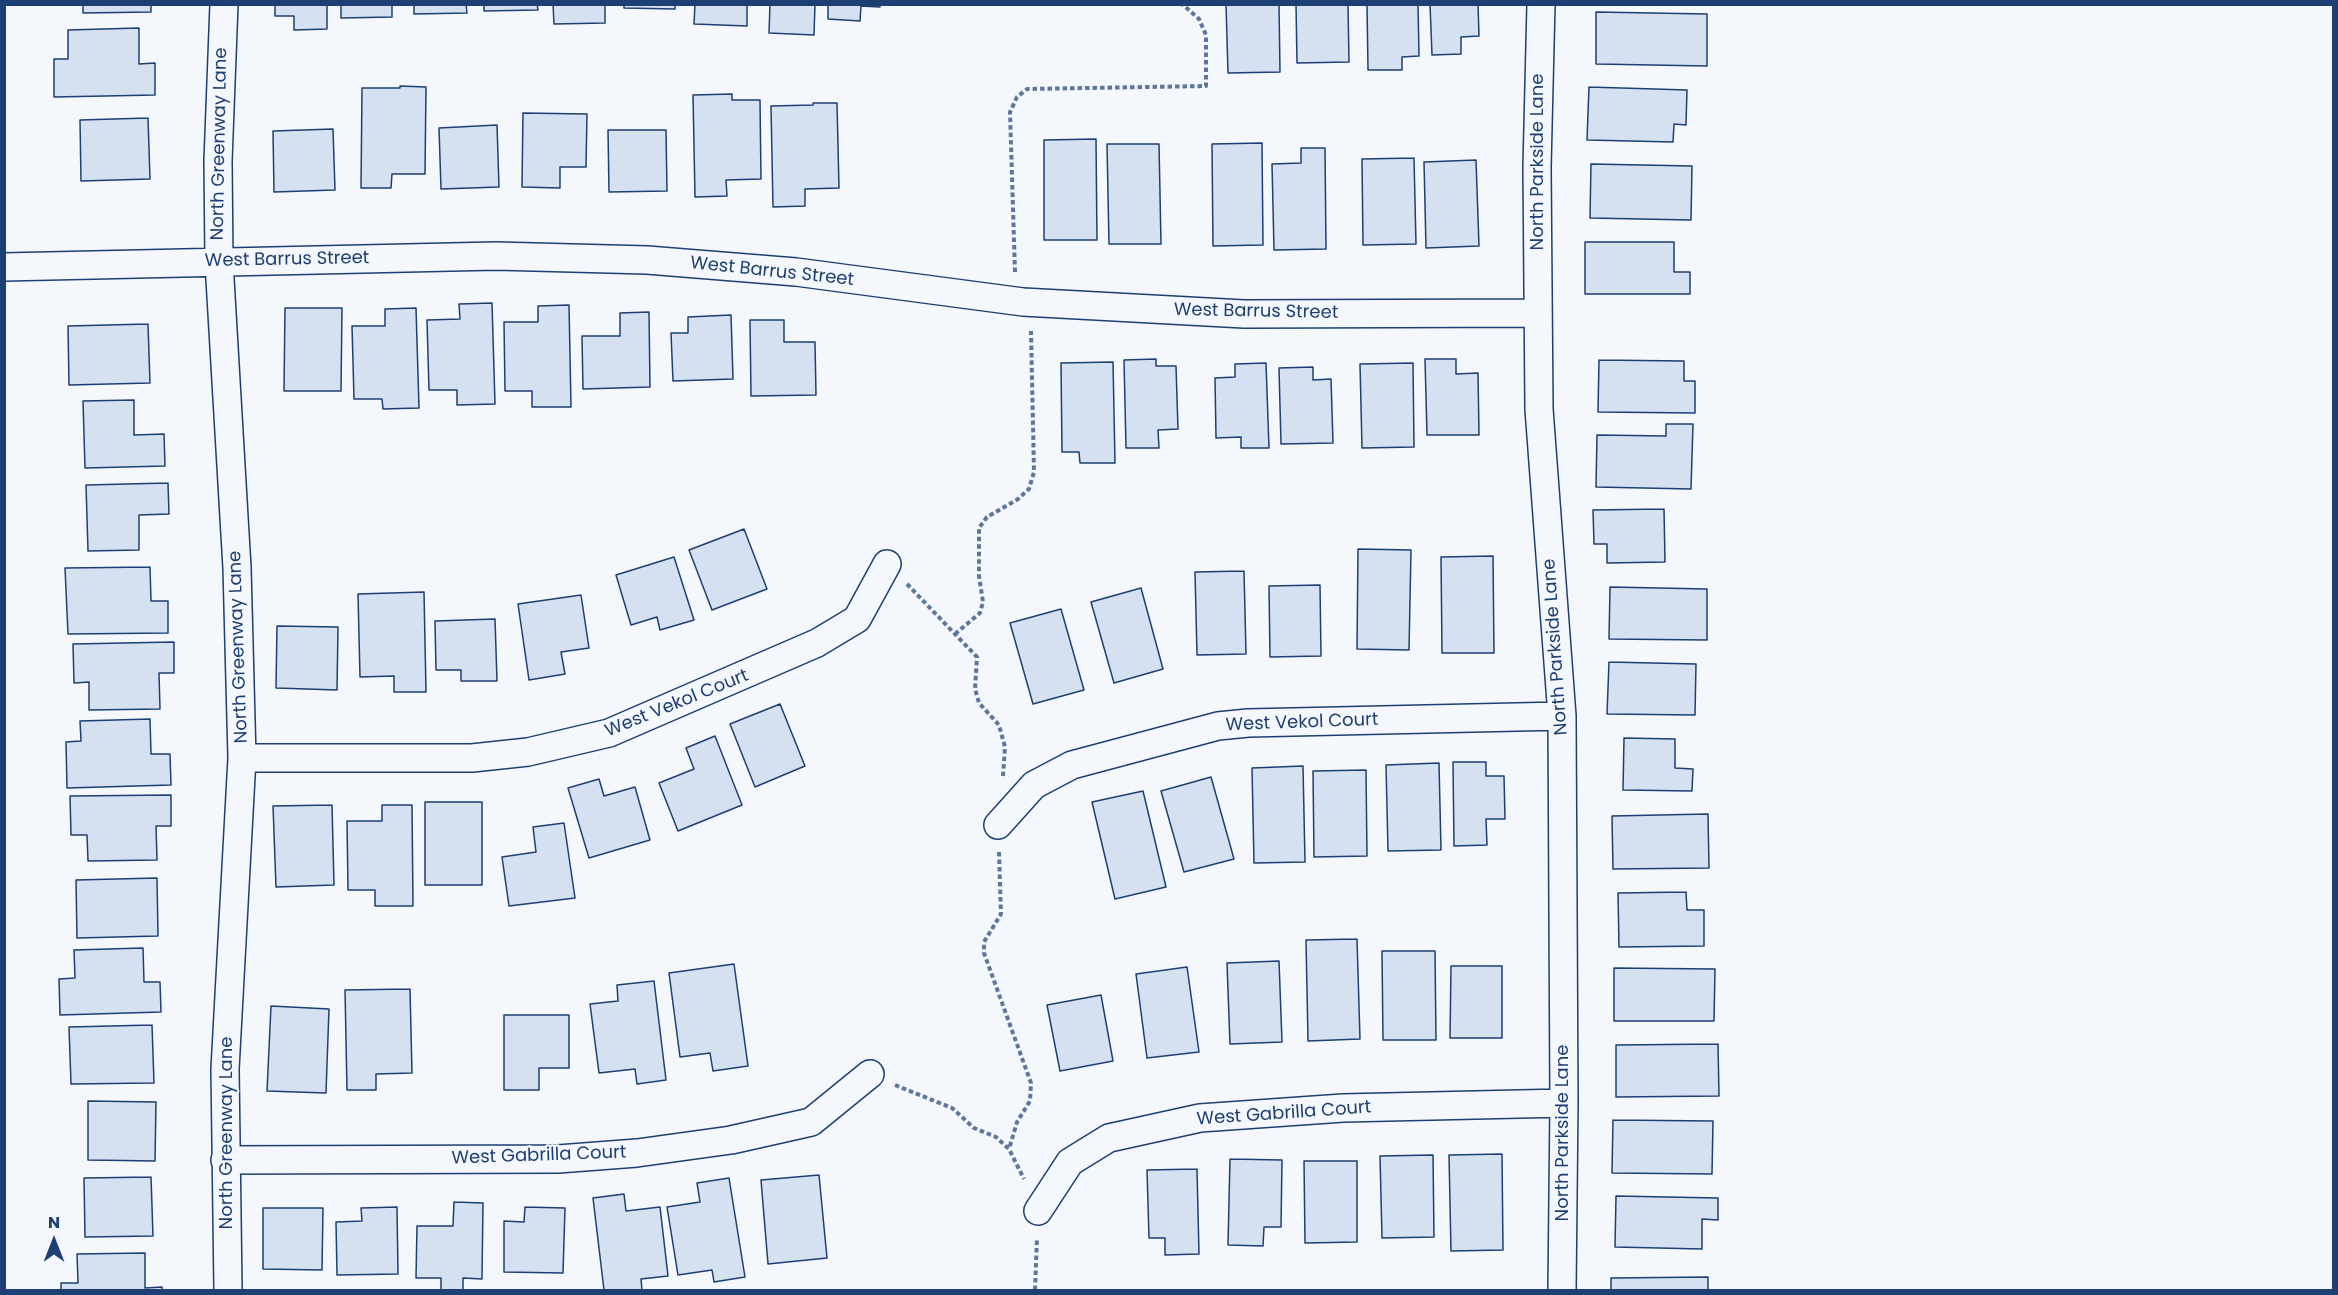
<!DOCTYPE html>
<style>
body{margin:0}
#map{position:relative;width:2338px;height:1295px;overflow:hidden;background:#f4f7fb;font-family:Poppins,sans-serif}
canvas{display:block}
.frame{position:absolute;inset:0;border:6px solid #1d3f73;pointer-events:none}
.north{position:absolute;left:24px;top:1211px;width:60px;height:60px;-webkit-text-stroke:4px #f4f7fb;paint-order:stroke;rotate:0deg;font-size:16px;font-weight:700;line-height:24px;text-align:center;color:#1d3f73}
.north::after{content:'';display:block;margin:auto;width:21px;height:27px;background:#1d3f73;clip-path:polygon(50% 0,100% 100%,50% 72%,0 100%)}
</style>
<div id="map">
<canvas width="2338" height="1295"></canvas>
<div class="frame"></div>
<div class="north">N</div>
</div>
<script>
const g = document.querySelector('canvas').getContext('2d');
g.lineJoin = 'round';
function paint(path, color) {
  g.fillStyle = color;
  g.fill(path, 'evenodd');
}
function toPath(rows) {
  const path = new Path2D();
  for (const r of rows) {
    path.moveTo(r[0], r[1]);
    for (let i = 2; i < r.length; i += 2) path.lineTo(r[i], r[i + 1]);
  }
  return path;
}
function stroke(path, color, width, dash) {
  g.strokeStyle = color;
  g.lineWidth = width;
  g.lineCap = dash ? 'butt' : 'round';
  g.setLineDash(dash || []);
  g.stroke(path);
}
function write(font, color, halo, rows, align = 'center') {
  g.font = font + ' Poppins,sans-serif';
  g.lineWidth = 4.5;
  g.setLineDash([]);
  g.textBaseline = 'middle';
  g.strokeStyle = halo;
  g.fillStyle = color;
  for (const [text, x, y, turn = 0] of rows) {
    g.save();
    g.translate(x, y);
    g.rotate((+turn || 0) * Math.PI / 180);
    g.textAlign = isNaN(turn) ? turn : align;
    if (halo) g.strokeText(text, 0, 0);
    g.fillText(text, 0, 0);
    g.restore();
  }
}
const building = toPath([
 [83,4,151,4,151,12,83,13,83,4],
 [275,4,327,4,327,29,294,30,294,16,275,16,275,4],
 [341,4,392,4,392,17,341,18,341,4],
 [414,4,466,4,467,13,414,14,414,4],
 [484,4,537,4,538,10,484,11,484,4],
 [553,4,605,4,605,23,554,24,553,4],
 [624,4,675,4,675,9,624,8,624,4],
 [695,4,747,4,747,26,694,24,695,4],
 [770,4,815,4,814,35,769,33,770,4],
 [828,4,880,4,880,7,861,6,860,21,828,19,828,4],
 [1226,4,1279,4,1280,72,1228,73,1226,4],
 [1296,4,1348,4,1349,62,1297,63,1296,4],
 [1367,4,1418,4,1419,56,1402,57,1402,70,1368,70,1367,4],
 [1430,4,1478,4,1479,36,1461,37,1461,54,1432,55,1430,4],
 [1596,12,1707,14,1707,66,1596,64,1596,12],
 [139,28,139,64,155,63,155,95,54,97,54,59,68,59,68,30,139,28],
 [400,86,426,87,425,174,392,174,391,188,361,188,362,88,400,88,400,86],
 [1589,87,1687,90,1686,125,1674,124,1673,142,1587,140,1589,87],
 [732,94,732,100,760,100,761,179,726,180,727,196,695,197,693,95,732,94],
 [813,103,837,103,839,188,805,189,805,206,773,207,771,106,813,105,813,103],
 [523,113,587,114,586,167,560,167,560,188,522,187,523,113],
 [148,118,150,179,81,181,80,120,148,118],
 [497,125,499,187,441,189,439,128,497,125],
 [333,129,335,190,274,192,273,131,333,129],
 [608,130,666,130,667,191,609,192,608,130],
 [1096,139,1097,240,1044,240,1044,140,1096,139],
 [1262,143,1263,245,1213,246,1212,144,1262,143],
 [1107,144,1159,144,1161,244,1109,244,1107,144],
 [1301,148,1325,148,1326,249,1274,250,1272,164,1301,163,1301,148],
 [1414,158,1416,244,1363,245,1362,159,1414,158],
 [1476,160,1479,246,1426,248,1424,162,1476,160],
 [1591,164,1692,166,1691,220,1590,218,1591,164],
 [1585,242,1674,242,1674,272,1690,272,1690,294,1585,294,1585,242],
 [492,303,495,404,457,405,457,390,429,390,427,320,460,319,459,304,492,303],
 [569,305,571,407,532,407,532,391,505,391,504,322,538,322,538,306,569,305],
 [285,308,342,308,341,391,284,391,285,308],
 [416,308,419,408,383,409,382,399,354,399,352,326,385,326,385,309,416,308],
 [649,312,650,387,583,389,582,336,620,336,620,313,649,312],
 [731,315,733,379,673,381,671,333,688,333,688,317,731,315],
 [750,320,784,320,784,342,815,342,816,395,751,396,750,320],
 [148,324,150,383,69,385,68,326,148,324],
 [1156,359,1156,366,1176,366,1178,429,1158,430,1159,448,1126,448,1124,360,1156,359],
 [1425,359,1456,359,1456,374,1478,373,1479,435,1427,435,1425,359],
 [1599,360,1684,361,1684,381,1695,381,1695,413,1598,412,1599,360],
 [1113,362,1115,463,1080,463,1079,452,1062,452,1061,363,1113,362],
 [1266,363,1269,448,1241,448,1241,437,1216,438,1215,378,1235,377,1235,364,1266,363],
 [1413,363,1414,447,1362,448,1360,364,1413,363],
 [1313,367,1313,380,1331,379,1333,443,1281,444,1279,368,1313,367],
 [134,400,134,435,164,434,165,466,85,468,83,401,134,400],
 [1666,424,1693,424,1691,489,1596,487,1597,435,1666,436,1666,424],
 [168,483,169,514,139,515,139,550,88,551,86,485,168,483],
 [1664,509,1665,562,1607,563,1607,544,1594,544,1593,510,1664,509],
 [744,529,767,589,712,610,689,550,744,529],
 [1358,549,1411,550,1409,650,1357,649,1358,549],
 [1493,556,1494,653,1442,653,1441,557,1493,556],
 [674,557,694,620,660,630,657,617,631,625,616,575,674,557],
 [150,567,151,601,168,601,168,633,68,634,65,568,150,567],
 [1244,571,1246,654,1197,655,1195,572,1244,571],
 [1320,585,1321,656,1270,657,1269,586,1320,585],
 [1610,587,1707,589,1707,640,1609,639,1610,587],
 [1141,588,1163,669,1114,683,1091,602,1141,588],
 [424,592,426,692,394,692,394,676,360,677,358,594,424,592],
 [581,595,589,648,561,652,565,674,529,680,518,604,581,595],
 [1061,609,1084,690,1033,704,1010,623,1061,609],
 [495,619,497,681,461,681,461,670,436,670,435,621,495,619],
 [277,626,338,627,337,690,276,688,277,626],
 [174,642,174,673,159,673,160,709,89,710,89,682,74,683,73,644,174,642],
 [1609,662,1696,664,1695,715,1607,714,1609,662],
 [780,704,805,766,755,787,730,724,780,704],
 [150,719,151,754,170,754,171,785,67,788,66,742,81,741,80,721,150,719],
 [715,736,742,805,678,831,659,783,694,769,686,748,715,736],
 [1624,738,1675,739,1675,768,1693,769,1692,791,1623,790,1624,738],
 [1453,762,1486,762,1486,776,1504,776,1505,819,1486,819,1487,845,1454,846,1453,762],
 [1439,763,1441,850,1388,851,1386,765,1439,763],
 [1303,766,1305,862,1254,863,1252,768,1303,766],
 [1366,770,1367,856,1314,857,1313,771,1366,770],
 [1211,777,1234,859,1184,872,1161,791,1211,777],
 [599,779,604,796,635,787,650,840,589,858,568,788,599,779],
 [1143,791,1166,887,1115,899,1092,802,1143,791],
 [171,795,171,826,156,826,157,860,88,861,87,835,71,835,70,796,171,795],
 [425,802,482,802,482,885,425,885,425,802],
 [332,805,334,885,276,887,273,806,332,805],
 [382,805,412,805,413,906,375,906,375,890,348,890,347,821,382,821,382,805],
 [1708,814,1709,868,1613,869,1612,816,1708,814],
 [564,823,575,898,509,906,502,857,536,852,533,827,564,823],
 [157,878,158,936,77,938,76,880,157,878],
 [1686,892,1687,910,1704,910,1704,946,1619,947,1618,893,1686,892],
 [1357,939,1360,1039,1308,1041,1306,940,1357,939],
 [143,948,144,982,160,982,161,1012,60,1015,59,979,75,978,74,950,143,948],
 [1382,951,1435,951,1436,1040,1383,1040,1382,951],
 [1279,961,1282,1042,1230,1044,1227,963,1279,961],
 [734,964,748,1066,713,1071,710,1053,680,1057,669,973,734,964],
 [1451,966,1502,966,1502,1038,1450,1038,1451,966],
 [1187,967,1199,1052,1147,1058,1136,974,1187,967],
 [1614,968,1715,969,1714,1021,1614,1021,1614,968],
 [654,981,666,1080,637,1084,635,1069,599,1073,590,1004,618,1001,617,985,654,981],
 [410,989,412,1073,376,1074,376,1090,347,1090,345,990,410,989],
 [1101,995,1113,1061,1060,1071,1047,1005,1101,995],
 [271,1006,329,1009,326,1093,267,1091,271,1006],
 [504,1015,569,1015,569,1068,539,1068,539,1090,504,1090,504,1015],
 [152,1025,154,1083,71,1084,69,1027,152,1025],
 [1718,1044,1719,1096,1616,1097,1616,1045,1718,1044],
 [88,1101,156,1102,155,1161,88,1160,88,1101],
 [1613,1120,1713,1121,1712,1174,1612,1173,1613,1120],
 [1502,1154,1503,1250,1451,1251,1449,1155,1502,1154],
 [1433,1155,1434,1237,1382,1238,1380,1156,1433,1155],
 [1230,1159,1282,1160,1281,1227,1264,1227,1263,1246,1228,1245,1230,1159],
 [1304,1161,1357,1161,1357,1242,1305,1243,1304,1161],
 [1197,1169,1199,1254,1165,1255,1165,1238,1149,1238,1147,1170,1197,1169],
 [819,1175,827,1258,768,1264,761,1180,819,1175],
 [151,1177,153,1236,85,1237,84,1178,151,1177],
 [729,1178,745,1277,714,1282,712,1270,678,1275,667,1207,700,1202,697,1183,729,1178],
 [624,1194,626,1211,660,1207,668,1276,641,1279,642,1290,604,1290,593,1198,624,1194],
 [1616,1196,1718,1198,1718,1220,1702,1219,1702,1249,1615,1247,1616,1196],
 [454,1202,483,1203,482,1279,463,1278,463,1290,441,1290,441,1278,416,1278,417,1226,453,1226,454,1202],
 [397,1207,398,1274,337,1275,336,1222,362,1221,361,1208,397,1207],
 [525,1207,565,1208,563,1273,504,1272,504,1221,524,1222,525,1207],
 [263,1208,323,1208,322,1270,263,1269,263,1208],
 [145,1253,145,1288,162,1287,162,1290,61,1290,61,1283,78,1283,77,1254,145,1253],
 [1708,1277,1708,1290,1611,1290,1611,1278,1708,1277]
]);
const path = toPath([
 [1015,272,1010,112,1017,97,1027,89,1206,86,1206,35,1199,19,1182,4],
 [907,584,977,657,975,689,979,703,999,725,1005,747,1003,776],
 [955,634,980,613,983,602,979,576,979,528,987,517,1018,499,1029,489,1034,472,1031,331],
 [999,852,1001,914,984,942,984,953,1031,1083,1030,1101,1017,1122,1009,1149],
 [895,1085,952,1108,974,1128,996,1137,1009,1149,1024,1179],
 [1035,1290,1037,1238]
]);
const street = toPath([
 [224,4,218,161,219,262,237,568,242,758,225,1069,228,1290],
 [1541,4,1537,167,1539,409,1562,716,1564,1103,1562,1290],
 [4,267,496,256,647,260,796,272,1023,302,1244,314,1538,313],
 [242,758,472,758,528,752,609,733,817,643,857,619,887,564],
 [998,825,1034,785,1072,765,1218,726,1248,723,1562,716],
 [225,1160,558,1159,637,1153,731,1140,811,1122,870,1074],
 [1038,1211,1070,1162,1109,1138,1200,1118,1343,1108,1564,1103]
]);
const streetNames = [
 ["North Greenway Lane",220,144,-89],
 ["North Parkside Lane",1538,162,-90],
 ["West Barrus Street",287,260,-1],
 ["West Barrus Street",772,272,6],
 ["West Barrus Street",1256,312,1],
 ["North Greenway Lane",239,647,-92],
 ["North Parkside Lane",1556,647,-94],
 ["West Vekol Court",677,704,-22],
 ["West Vekol Court",1302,723,-2],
 ["West Gabrilla Court",1284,1114,-4],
 ["North Greenway Lane",227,1133,-90],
 ["North Parkside Lane",1563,1133,-90],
 ["West Gabrilla Court",539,1156,-2]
];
paint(building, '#d5e0f0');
stroke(building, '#1d3f73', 1.5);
stroke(street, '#1d3f73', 30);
stroke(path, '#5e769c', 4, [4.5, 3]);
stroke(street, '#f4f7fb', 27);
write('18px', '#1d3f73', '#f4f7fb', streetNames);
</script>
